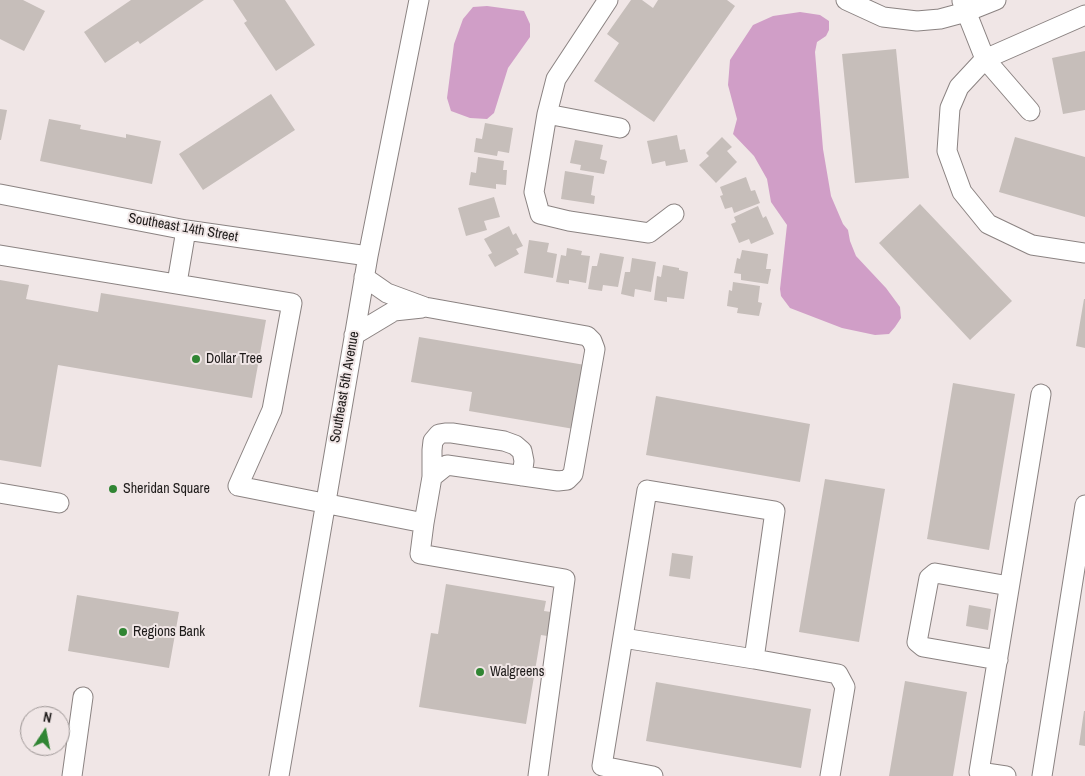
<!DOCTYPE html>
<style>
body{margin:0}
#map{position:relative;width:1085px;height:776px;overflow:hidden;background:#f0e6e6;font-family:"Archivo Narrow",sans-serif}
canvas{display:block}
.north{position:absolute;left:20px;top:706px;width:50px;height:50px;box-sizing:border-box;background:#f0e6e6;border:1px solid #9c9594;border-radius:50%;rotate:11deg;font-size:14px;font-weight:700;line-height:20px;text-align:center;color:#1e1b1a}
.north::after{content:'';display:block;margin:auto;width:18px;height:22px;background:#308533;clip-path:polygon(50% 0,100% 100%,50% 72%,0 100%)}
</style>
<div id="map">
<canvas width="1085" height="776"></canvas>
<div class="north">N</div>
</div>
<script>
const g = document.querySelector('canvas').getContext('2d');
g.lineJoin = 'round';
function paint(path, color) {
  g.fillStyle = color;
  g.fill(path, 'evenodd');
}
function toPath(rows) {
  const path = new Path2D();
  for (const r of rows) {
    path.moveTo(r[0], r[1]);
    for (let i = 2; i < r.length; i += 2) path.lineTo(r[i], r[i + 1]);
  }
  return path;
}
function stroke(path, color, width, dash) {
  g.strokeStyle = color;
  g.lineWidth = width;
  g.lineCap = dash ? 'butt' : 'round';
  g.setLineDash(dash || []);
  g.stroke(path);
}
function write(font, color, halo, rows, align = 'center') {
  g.font = font + ' "Archivo Narrow",sans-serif';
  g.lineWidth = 4;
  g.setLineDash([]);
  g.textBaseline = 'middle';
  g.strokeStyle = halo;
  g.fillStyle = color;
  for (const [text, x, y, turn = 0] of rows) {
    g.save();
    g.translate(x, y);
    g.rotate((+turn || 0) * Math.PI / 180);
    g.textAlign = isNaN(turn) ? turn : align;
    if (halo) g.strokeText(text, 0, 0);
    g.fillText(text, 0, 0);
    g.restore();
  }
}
const water = toPath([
 [487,6,524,11,530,24,530,37,508,68,494,113,487,119,470,118,451,111,447,98,454,44,463,19,473,7],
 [800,12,820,15,829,21,829,30,826,36,817,42,815,52,823,149,831,196,843,224,848,230,850,241,856,256,886,288,900,307,901,318,895,327,889,334,875,335,842,328,790,308,781,296,780,289,787,225,771,202,767,179,754,156,733,134,737,119,728,85,730,60,753,25,773,16]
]);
const building = toPath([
 [0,0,23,0,45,11,24,51,0,39],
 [131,0,204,0,140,44,138,41,105,63,84,32],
 [233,0,285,0,315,45,276,71,244,23,247,21],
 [631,0,642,0,653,8,658,0,727,0,735,6,654,122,594,81,619,43,607,34],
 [896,49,909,178,855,183,842,54],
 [1085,51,1085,110,1063,114,1052,58],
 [271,94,295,130,203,190,179,154],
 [0,109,7,110,1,140,0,140],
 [49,119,81,125,80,129,126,138,126,134,161,141,152,184,40,161],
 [485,123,513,128,509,153,498,151,497,156,474,152,476,138,482,139],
 [677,135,680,150,685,149,688,162,666,166,665,161,652,164,647,141],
 [722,137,732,147,727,151,737,162,716,183,699,165,709,156,706,153],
 [1015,137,1085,157,1085,217,999,192],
 [575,140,603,145,600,159,607,161,604,174,580,170,581,165,570,163],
 [478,157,504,161,503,170,507,170,506,185,496,184,496,189,469,185,471,172,476,173],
 [565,171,594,176,591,195,595,196,594,204,561,199],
 [746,177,751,191,755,190,760,203,734,213,732,207,725,209,720,196,723,195,720,187],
 [494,197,500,217,484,221,487,230,466,236,458,208],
 [920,204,1012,301,970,340,879,243],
 [758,206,763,218,766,216,774,234,751,244,749,239,739,243,731,224,736,222,734,217],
 [509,226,513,235,516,233,523,246,516,249,519,254,495,267,488,255,492,253,484,239],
 [529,240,549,243,547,252,557,254,553,278,524,273],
 [567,248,582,251,581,255,590,256,586,283,569,280,569,284,556,282,561,255,566,256],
 [742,250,768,254,766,269,771,269,768,284,741,280,741,274,734,273,737,258,740,259],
 [600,253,624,257,618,287,603,285,602,291,588,289,592,266,597,266],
 [632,258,656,262,651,292,635,289,634,297,621,294,625,272,630,272],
 [663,265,679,268,679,270,688,272,684,299,667,297,667,302,654,300,657,276,661,277],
 [0,280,29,285,26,299,98,312,101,293,266,320,252,398,58,365,41,467,0,460],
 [733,282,760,286,758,302,762,303,759,316,737,313,738,308,727,306,729,290,732,291],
 [1084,299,1085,299,1085,348,1076,346],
 [419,337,585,365,574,429,469,411,472,392,411,382],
 [953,383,1015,394,989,550,927,539],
 [656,396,810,424,800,482,646,455],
 [825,479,885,489,859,642,799,632],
 [672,553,693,556,690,579,669,576],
 [446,584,546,601,544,611,558,613,554,637,541,635,526,724,419,707,431,633,438,634],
 [77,595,179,612,169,668,68,651],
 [969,605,991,609,988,630,966,626],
 [905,681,967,692,953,776,889,776],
 [656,682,811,709,801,768,646,741],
 [1084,711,1085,711,1085,746,1079,745]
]);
const minor = toPath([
 [608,0,556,79,547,114,534,192,540,214,569,221,649,233,674,214],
 [846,0,883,17,917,21,940,19,966,12,996,0],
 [962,1,985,59,1030,111],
 [1085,15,985,59,959,87,950,108,947,151,962,192,988,224,1032,245,1085,253],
 [547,114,620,128],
 [0,194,186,230,368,256],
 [0,255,292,303,272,410,238,486,424,523,420,554,565,579,538,776],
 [364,277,387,293,425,307,587,336,592,341,595,349,573,474,567,480,558,481,447,465,432,477,424,523],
 [177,283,186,230],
 [354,335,394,311,422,308],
 [432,477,432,450,433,441,439,434,445,433,452,433,504,441,515,445,522,451,524,461,522,476],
 [0,493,59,503],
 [623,638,754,659],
 [998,660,923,647,917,642,929,578,935,573,1009,586],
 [72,776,83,697],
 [279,776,368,256,419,0],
 [653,776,602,766,647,490,775,511,754,659,838,674,845,687,830,776],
 [1006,776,979,772,1041,394],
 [1042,776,1085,505]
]);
const markers = [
 [196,359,5,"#308533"],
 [113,489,5,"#308533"],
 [123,632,5,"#308533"],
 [480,672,5,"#308533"]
];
const streetNames = [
 ["Southeast 14th Street",183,228,10],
 ["Southeast 5th Avenue",345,387,-80]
];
const poiNames = [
 ["Dollar Tree",206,359],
 ["Sheridan Square",123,489],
 ["Regions Bank",133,632],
 ["Walgreens",490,672]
];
paint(water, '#d09ec7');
paint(building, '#c6beba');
stroke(minor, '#8b8382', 21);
stroke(minor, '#fff', 19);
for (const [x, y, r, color] of markers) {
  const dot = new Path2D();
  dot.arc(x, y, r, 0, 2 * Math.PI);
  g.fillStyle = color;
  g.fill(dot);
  stroke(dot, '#f0e6e6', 2);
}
write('14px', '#1e1b1a', '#f0e6e6', streetNames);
write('14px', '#1e1b1a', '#f0e6e6', poiNames, 'left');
</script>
